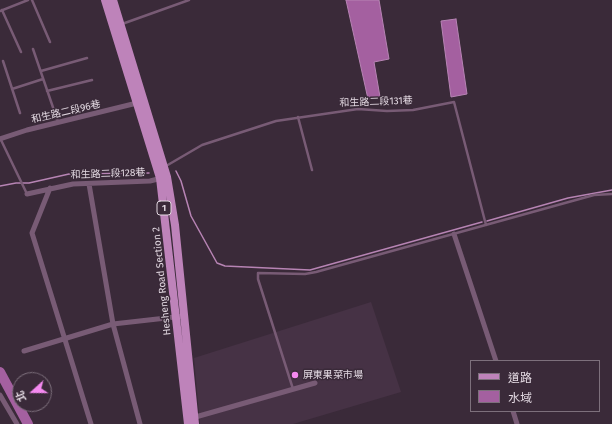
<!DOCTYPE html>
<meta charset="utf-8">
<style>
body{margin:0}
#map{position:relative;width:612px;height:424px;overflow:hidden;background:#3a2a39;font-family:"Fira Sans","Noto Sans TC",sans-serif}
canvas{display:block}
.legend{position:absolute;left:470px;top:360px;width:130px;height:52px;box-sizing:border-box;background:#3a2a39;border:1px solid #7d707c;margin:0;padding:5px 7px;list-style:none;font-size:12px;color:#e2d8e1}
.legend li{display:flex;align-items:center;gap:8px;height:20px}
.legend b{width:20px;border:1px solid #7d707c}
.north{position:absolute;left:12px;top:372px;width:40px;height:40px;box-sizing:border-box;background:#3a2a39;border:1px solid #7d707c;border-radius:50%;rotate:249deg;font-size:11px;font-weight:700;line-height:16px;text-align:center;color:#e2d8e1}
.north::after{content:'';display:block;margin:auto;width:14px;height:18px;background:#f489ef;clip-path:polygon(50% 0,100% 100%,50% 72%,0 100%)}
</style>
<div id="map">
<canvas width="612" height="424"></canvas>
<ul class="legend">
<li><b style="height:5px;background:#be83ba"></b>道路</li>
<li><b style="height:11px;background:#a460a0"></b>水域</li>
</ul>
<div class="north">北</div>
</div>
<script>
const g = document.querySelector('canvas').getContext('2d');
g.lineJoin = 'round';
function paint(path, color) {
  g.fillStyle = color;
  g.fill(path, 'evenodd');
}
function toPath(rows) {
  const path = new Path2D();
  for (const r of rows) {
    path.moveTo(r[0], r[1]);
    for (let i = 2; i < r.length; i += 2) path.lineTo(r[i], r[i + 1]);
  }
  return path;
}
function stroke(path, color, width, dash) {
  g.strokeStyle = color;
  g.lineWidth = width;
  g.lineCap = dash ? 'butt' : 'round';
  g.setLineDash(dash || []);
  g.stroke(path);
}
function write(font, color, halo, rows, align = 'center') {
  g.font = font + ' "Fira Sans","Noto Sans TC",sans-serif';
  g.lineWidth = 3;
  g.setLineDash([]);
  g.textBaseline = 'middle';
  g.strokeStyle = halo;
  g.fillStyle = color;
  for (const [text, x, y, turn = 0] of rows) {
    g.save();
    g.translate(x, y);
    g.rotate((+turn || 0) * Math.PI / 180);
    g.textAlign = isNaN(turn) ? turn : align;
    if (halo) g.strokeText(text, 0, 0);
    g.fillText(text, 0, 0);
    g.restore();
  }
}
const built = toPath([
 [371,302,401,392,293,424,200,424,194,358]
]);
const water = toPath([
 [346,0,379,0,389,59,374,62,380,97,368,99,346,0],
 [456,19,467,94,451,97,441,21,456,19]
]);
const stream = toPath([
 [176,171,181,181,191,216,217,263,225,266,310,270,482,222],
 [0,186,16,183,29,183,69,174,149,173],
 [487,221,568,198,612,190]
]);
const river = toPath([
 [0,372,28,424]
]);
const lane = toPath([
 [32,0,50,42],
 [2,10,21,52],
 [0,11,28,0],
 [122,24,189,0],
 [33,49,58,122],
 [3,61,20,113],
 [41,71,87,58],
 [12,89,43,79],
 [47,91,92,80],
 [298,117,312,170],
 [1,140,27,194],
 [166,166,202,145,276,121,358,109,387,111,413,110,454,102,486,225],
 [293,389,258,279,258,273,305,274,316,272,565,203,594,195,612,194]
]);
const street = toPath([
 [0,139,27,130,137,103],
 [89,184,113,324,140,424],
 [50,188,32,233,91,424],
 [27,194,73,184,150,181,162,178],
 [454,234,496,361],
 [24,351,113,324,184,316],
 [0,395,17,424],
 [513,411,517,424],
 [192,418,315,383]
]);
const primary = toPath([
 [105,0,160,178,188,424],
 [113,0,167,177,175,225,195,424]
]);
const markers = [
 [295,375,4,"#f489ef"]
];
const shields = [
 [164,208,14]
];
const shieldNames = [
 ["1",164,208]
];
const streetNames = [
 ["和生路二段131巷",376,102,-2],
 ["和生路二段96巷",66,112,-13],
 ["和生路二段128巷",108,174,-2],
 ["Hesheng Road Section 2",162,281,-96]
];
const poiNames = [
 ["屏東果菜市場",303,375]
];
paint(built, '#463245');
paint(water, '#a460a0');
stroke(water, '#b784b4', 1);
stroke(stream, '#b784b4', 1.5);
stroke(river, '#a460a0', 10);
stroke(lane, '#785b75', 2.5);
stroke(street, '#785b75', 5);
stroke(primary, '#be83ba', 8);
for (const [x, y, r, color] of markers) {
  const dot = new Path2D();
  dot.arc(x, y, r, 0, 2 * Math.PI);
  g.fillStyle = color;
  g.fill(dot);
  stroke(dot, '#3a2a39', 1.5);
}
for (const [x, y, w] of shields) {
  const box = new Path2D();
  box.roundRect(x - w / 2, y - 7, w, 14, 3);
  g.fillStyle = '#3a2a39';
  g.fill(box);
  stroke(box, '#e2d8e1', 1);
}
write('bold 9px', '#e2d8e1', null, shieldNames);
write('10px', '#e2d8e1', '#3a2a39', streetNames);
write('10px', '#e2d8e1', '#3a2a39', poiNames, 'left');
</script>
